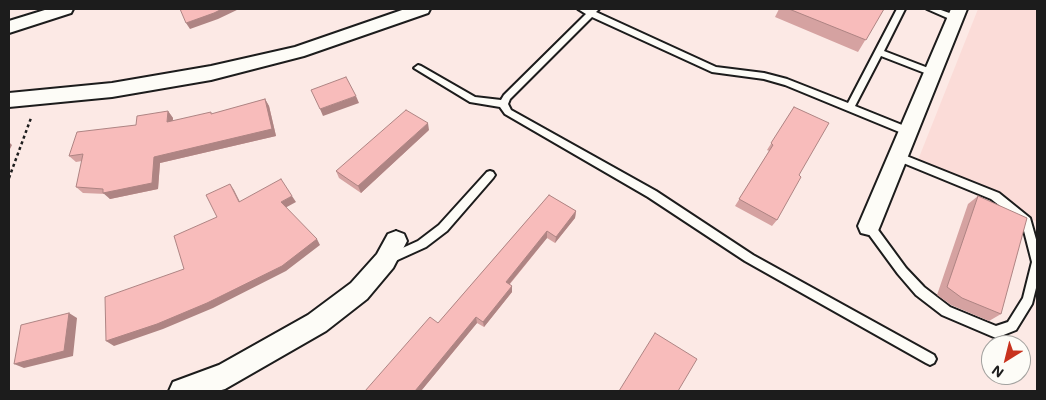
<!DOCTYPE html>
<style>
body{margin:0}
#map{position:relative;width:1046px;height:400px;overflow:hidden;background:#fce9e5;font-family:Mali,sans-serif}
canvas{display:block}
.frame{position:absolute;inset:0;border:10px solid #1c1c1c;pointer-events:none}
.north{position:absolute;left:981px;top:335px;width:50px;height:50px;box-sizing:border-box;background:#fdfcf7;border:1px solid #a3a29f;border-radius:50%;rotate:216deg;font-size:14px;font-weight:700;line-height:20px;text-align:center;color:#1c1c1c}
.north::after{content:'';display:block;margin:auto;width:18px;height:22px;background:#c8321e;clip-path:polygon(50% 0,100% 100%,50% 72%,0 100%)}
</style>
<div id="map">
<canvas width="1046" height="400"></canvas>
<div class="frame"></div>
<div class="north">N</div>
</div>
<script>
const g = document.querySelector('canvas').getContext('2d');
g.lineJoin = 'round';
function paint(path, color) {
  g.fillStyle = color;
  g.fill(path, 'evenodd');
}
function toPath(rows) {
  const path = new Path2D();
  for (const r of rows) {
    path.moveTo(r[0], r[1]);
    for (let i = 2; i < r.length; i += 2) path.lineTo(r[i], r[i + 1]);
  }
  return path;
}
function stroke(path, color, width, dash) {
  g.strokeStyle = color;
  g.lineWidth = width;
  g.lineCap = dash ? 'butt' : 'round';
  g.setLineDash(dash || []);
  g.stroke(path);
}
const built = toPath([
 [978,9,1037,9,1037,222,916,165]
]);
const path = toPath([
 [9,178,31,118]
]);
const lane = toPath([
 [578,9,599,9,596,12,716,67,764,73,787,79,848,103,897,9,905,9,884,51,936,71,937,73,933,76,930,75,881,56,855,106,912,129,914,132,912,135,909,136,785,85,764,79,712,72,592,17,510,99,508,104,511,110,656,191,753,255,934,355,936,359,934,363,930,365,926,363,745,261,648,197,505,114,500,107,470,102,414,68,418,65,421,66,475,97,501,100,504,95,586,14,578,9],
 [927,9,938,9,958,16,959,18,958,20,952,20,927,9],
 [899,153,999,193,1030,218,1037,243,1037,284,1032,304,1016,330,996,338,942,315,916,295,898,274,865,229,864,226,865,223,869,222,873,223,906,268,924,287,950,307,996,326,1008,322,1023,298,1032,262,1022,223,991,199,896,160,894,157,896,154,899,153],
 [490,171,493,172,495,175,493,178,447,231,426,247,393,262,389,264,385,262,384,259,385,256,418,241,439,225,487,172,490,171]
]);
const street = toPath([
 [48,9,73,9,71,13,9,33,9,21,48,9],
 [405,9,430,9,428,13,304,56,211,80,112,97,9,107,9,93,112,83,211,66,295,47,405,9],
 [951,9,967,9,880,226,877,233,869,235,861,233,858,226,951,9],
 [396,231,404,234,407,241,393,268,367,299,326,331,225,389,218,391,169,391,173,382,219,365,308,315,351,283,377,254,388,234,396,231]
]);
const wall = toPath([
 [779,9,884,9,858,52,775,17],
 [265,99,269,106,276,136,160,163,158,189,110,199,106,194,83,193,76,187,82,161,76,162,69,156,168,111,173,118,173,121,212,114],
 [794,107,799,175,777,220,772,226,735,206,769,151,767,150],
 [429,130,361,193,339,178,336,171],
 [549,195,576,211,575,218,555,243,547,238,510,284,512,292,484,327,477,323,421,391,365,391,438,323],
 [978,196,1001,314,989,321,951,305,937,295,968,204]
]);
const shadedWall = toPath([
 [222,9,239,9,218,19,190,29,186,23],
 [356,96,359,103,323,116,320,109],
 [265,99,269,106,276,136,160,163,158,189,110,199,103,193,154,157],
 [168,111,173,118,172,128,167,122],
 [428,123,429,130,361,193,358,186],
 [9,142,12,145,9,151],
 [230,184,234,190,243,208,239,202],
 [292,196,296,202,285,208,281,202],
 [576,211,575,218,555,243,556,237],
 [547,231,547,238,506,288,506,282],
 [317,239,320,245,286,271,213,308,163,329,114,346,106,341],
 [512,286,512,292,484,327,483,322],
 [69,313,77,318,73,356,24,368,14,364],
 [476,317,477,323,421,391,415,391]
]);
const building = toPath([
 [180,9,222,9,214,13,186,23,180,9],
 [789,9,884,9,866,40,789,9],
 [346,77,356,96,320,109,311,90,346,77],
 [265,99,272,129,154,157,152,183,103,193,103,189,76,187,83,154,69,156,77,132,136,125,137,116,168,111,167,122,211,112,211,114,265,99],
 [794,107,829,123,799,175,801,177,777,220,739,199,773,145,771,143,794,107],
 [406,110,428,123,358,186,336,171,406,110],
 [281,179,292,196,281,202,317,239,282,266,207,303,157,324,106,341,105,297,184,269,174,236,217,217,206,195,230,184,239,202,281,179],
 [549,195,576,211,556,237,547,231,506,282,512,286,483,322,476,317,415,391,365,391,430,317,438,323,549,195],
 [978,196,1027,218,1001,314,962,298,947,287,978,196],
 [69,313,64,351,14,364,21,325,69,313],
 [655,333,697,359,678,391,619,391,655,333]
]);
paint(built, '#fbdcd8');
stroke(lane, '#1c1c1c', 4);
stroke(street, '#1c1c1c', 4);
stroke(path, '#1c1c1c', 2.5, [3, 3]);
paint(lane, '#fdfcf7');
paint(street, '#fdfcf7');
paint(wall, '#d5a2a1');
paint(shadedWall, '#ae8483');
paint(building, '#f8bcbb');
stroke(building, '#ae8483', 1);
</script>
